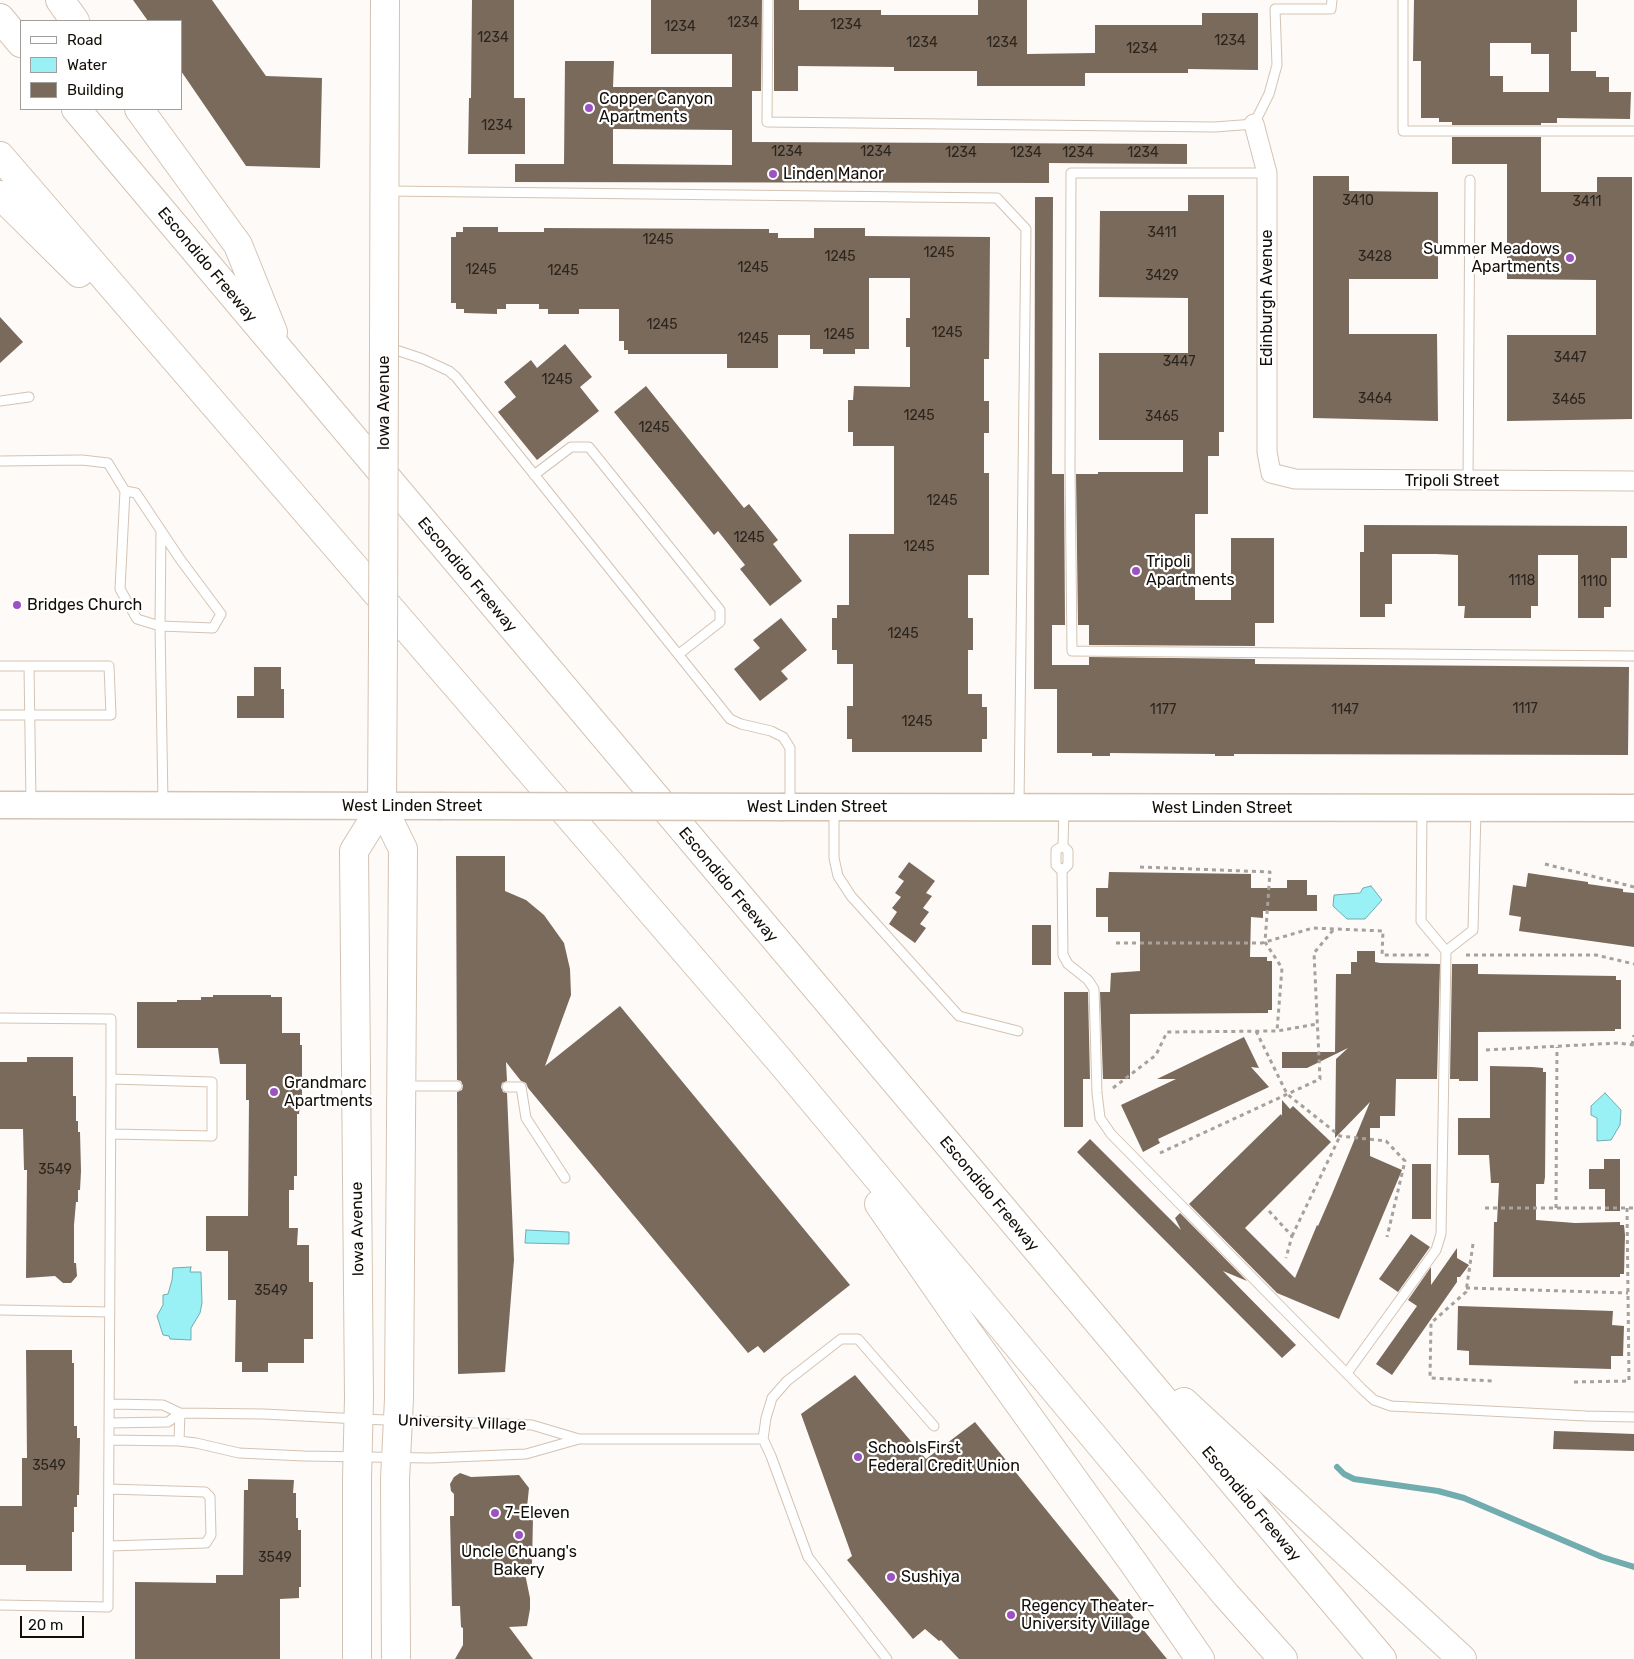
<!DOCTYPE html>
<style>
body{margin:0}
#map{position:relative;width:1634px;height:1659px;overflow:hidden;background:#fefaf7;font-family:Rubik,sans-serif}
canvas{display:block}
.legend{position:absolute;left:20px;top:20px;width:162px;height:90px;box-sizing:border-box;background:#fff;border:1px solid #a19f9c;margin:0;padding:6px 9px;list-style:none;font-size:15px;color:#130e08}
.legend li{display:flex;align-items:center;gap:10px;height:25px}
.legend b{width:25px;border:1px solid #a19f9c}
.scale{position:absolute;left:20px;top:1616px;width:64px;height:22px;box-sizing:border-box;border:2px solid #130e08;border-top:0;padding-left:6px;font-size:15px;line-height:18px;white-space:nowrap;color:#130e08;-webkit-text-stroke:4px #fff;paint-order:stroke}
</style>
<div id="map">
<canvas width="1634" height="1659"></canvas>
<ul class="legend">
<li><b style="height:6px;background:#fff"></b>Road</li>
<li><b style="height:14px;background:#99f0f5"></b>Water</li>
<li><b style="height:14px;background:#796a5c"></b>Building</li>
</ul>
<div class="scale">20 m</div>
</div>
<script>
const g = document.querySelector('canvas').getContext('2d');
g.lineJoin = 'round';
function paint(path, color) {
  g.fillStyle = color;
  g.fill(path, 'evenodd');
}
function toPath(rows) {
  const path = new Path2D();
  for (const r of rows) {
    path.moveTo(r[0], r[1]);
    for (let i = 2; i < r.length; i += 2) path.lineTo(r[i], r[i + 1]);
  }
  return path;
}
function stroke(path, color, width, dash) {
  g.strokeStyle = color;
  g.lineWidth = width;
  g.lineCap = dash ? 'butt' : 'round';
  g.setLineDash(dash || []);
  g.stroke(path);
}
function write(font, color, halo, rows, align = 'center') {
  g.font = font + ' Rubik,sans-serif';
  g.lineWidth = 4.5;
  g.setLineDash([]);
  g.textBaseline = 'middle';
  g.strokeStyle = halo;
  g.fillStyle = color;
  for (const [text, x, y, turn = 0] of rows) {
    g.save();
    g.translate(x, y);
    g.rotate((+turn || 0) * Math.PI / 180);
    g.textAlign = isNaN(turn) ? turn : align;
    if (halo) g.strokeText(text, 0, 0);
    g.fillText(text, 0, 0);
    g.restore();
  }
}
const water = toPath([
 [1371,886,1382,900,1365,919,1347,919,1333,906,1334,895,1360,893,1363,888,1371,886],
 [1605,1093,1621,1110,1620,1125,1611,1140,1597,1141,1597,1118,1591,1115,1591,1106,1605,1093],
 [526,1230,569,1232,569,1244,525,1243,526,1230],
 [191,1267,190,1272,201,1272,202,1303,200,1313,191,1328,191,1340,170,1339,169,1336,163,1335,157,1316,163,1305,163,1295,168,1294,172,1280,173,1268,191,1267]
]);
const stream = toPath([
 [1337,1467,1344,1474,1354,1479,1438,1491,1464,1498,1602,1557,1634,1567]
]);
const building = toPath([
 [133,0,212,0,266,76,322,78,320,168,246,166,181,71,181,21,148,21],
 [472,0,514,0,514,98,525,98,525,154,468,154,469,98,471,98],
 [651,0,762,0,761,91,752,91,752,142,1187,144,1187,164,1049,163,1049,183,515,182,515,164,564,164,565,61,614,61,613,87,732,87,732,54,651,54],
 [613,129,732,130,732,165,613,164],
 [774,0,799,0,799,10,881,10,881,15,978,15,978,0,1027,0,1027,54,1095,53,1095,25,1202,25,1202,13,1258,13,1258,70,1188,69,1188,73,1085,73,1085,86,977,86,977,71,894,71,894,67,798,66,798,91,774,91],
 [1414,0,1577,0,1577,32,1571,32,1571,71,1596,71,1596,77,1609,77,1609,92,1631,92,1630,119,1557,118,1557,123,1541,123,1541,125,1452,125,1452,122,1439,122,1439,118,1421,118,1421,61,1413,61],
 [1490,43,1531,43,1531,54,1549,54,1549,92,1503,92,1503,76,1490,76],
 [1452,137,1541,137,1541,192,1597,192,1597,177,1632,177,1632,419,1507,421,1507,335,1596,335,1596,280,1507,279,1507,164,1452,164],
 [1313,176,1349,176,1349,191,1438,192,1438,279,1349,279,1349,334,1437,334,1438,421,1313,418],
 [1188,195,1224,195,1224,432,1219,432,1219,456,1208,456,1208,514,1195,514,1195,600,1231,600,1231,538,1274,538,1274,623,1255,623,1255,646,1089,645,1089,625,1078,625,1076,474,1098,474,1098,472,1183,472,1183,440,1099,440,1099,353,1188,353,1188,298,1099,297,1100,211,1188,211],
 [1035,197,1053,197,1052,474,1064,474,1065,625,1052,625,1052,665,1089,665,1089,657,1255,659,1255,664,1629,667,1628,755,1234,754,1234,756,1215,756,1215,754,1110,753,1110,756,1092,756,1092,753,1057,753,1057,689,1034,689],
 [463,227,498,227,498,232,544,232,544,228,769,229,769,233,778,233,778,238,814,238,814,228,865,228,865,236,990,237,989,359,984,359,984,401,989,401,989,433,984,433,984,473,989,473,989,575,968,575,968,618,973,618,973,650,968,650,968,694,982,694,982,707,987,707,987,739,982,739,982,752,852,752,852,739,847,739,847,706,853,706,853,664,837,664,837,650,832,650,832,618,837,618,837,605,849,605,849,534,894,534,894,446,853,446,853,432,848,432,848,400,853,400,854,386,910,387,910,347,906,347,906,318,910,318,910,278,869,278,869,349,855,349,855,354,823,354,823,349,810,349,810,335,778,335,778,368,727,368,727,354,628,354,628,350,624,350,624,341,619,341,619,309,579,309,579,314,548,314,548,309,539,309,539,304,506,304,506,309,497,309,497,314,464,313,464,309,456,309,456,303,451,303,451,237,456,237,456,232,463,232],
 [0,317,23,342,0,363],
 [565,344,592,377,580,387,599,411,537,460,498,412,516,397,504,382,531,360,537,368],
 [646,386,744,508,749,504,762,520,778,540,773,544,802,581,770,606,740,569,745,565,718,531,714,535,614,412],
 [1364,525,1627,526,1627,558,1611,558,1611,607,1604,607,1604,618,1578,618,1578,555,1538,555,1538,606,1531,606,1531,618,1464,618,1465,606,1458,606,1458,555,1436,554,1392,554,1392,604,1385,604,1385,617,1360,617,1360,552,1364,552],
 [781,618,807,650,781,671,788,679,760,701,734,669,760,648,753,640],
 [254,667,281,667,281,689,284,689,284,718,237,718,237,696,254,696],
 [456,856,505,856,505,891,526,900,544,915,564,943,570,969,571,995,545,1066,620,1006,850,1285,764,1353,758,1346,748,1353,528,1088,526,1083,521,1081,506,1062,507,1081,502,1083,501,1087,503,1092,507,1093,514,1260,505,1372,458,1374,457,1092,462,1090,463,1086,461,1081,457,1080],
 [909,862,935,881,926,893,932,896,923,908,929,912,920,924,926,928,915,943,889,924,897,912,892,908,901,897,895,893,904,881,898,877],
 [1109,872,1251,874,1251,888,1287,888,1287,880,1307,880,1307,895,1317,895,1317,911,1263,911,1263,918,1251,917,1250,957,1267,957,1267,961,1272,961,1272,1010,1268,1010,1268,1013,1130,1014,1130,1079,1103,1079,1100,992,1110,992,1111,973,1140,971,1140,932,1108,932,1108,917,1096,917,1096,888,1108,888],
 [1528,873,1588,882,1588,884,1623,889,1623,892,1634,893,1634,947,1519,931,1521,917,1509,915,1513,885,1526,887],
 [1032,925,1051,925,1051,965,1032,965],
 [1357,951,1375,951,1375,962,1380,963,1440,964,1437,1079,1396,1079,1395,1116,1380,1116,1380,1128,1370,1128,1370,1156,1402,1170,1339,1319,1277,1293,1189,1204,1281,1114,1282,1116,1282,1100,1290,1109,1293,1106,1331,1142,1245,1228,1295,1278,1317,1225,1318,1226,1332,1194,1370,1102,1335,1138,1336,1059,1348,1048,1307,1068,1282,1068,1282,1052,1335,1052,1336,974,1351,974,1351,962,1357,962],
 [1452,964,1478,964,1478,974,1616,976,1616,980,1621,980,1621,1029,1615,1029,1615,1031,1478,1032,1478,1081,1459,1081,1459,1079,1450,1079],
 [1064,992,1088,992,1090,1079,1083,1079,1083,1127,1064,1127],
 [213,995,271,995,271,997,282,997,282,1033,300,1033,300,1045,302,1045,302,1102,300,1102,299,1114,297,1114,297,1176,294,1176,294,1190,289,1190,289,1228,298,1228,297,1245,309,1245,309,1282,313,1282,313,1339,304,1339,304,1363,268,1363,268,1372,242,1372,242,1362,235,1362,236,1300,228,1300,228,1251,206,1251,206,1216,248,1216,249,1100,246,1100,246,1064,220,1064,218,1048,137,1048,137,1002,177,1002,177,1000,201,1000,201,997,213,997],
 [1244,1037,1259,1068,1251,1067,1269,1087,1158,1139,1160,1143,1143,1152,1121,1105,1176,1079,1157,1079],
 [27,1057,73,1057,73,1096,76,1096,76,1121,78,1121,78,1132,80,1132,81,1171,80,1190,78,1190,78,1202,76,1202,74,1225,74,1263,76,1263,77,1276,71,1283,63,1283,55,1276,26,1278,27,1170,24,1170,23,1129,0,1129,0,1062,27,1062],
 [1490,1066,1532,1067,1543,1068,1543,1072,1546,1072,1545,1177,1544,1184,1536,1184,1536,1220,1575,1223,1620,1222,1620,1225,1624,1225,1625,1235,1624,1274,1620,1274,1620,1277,1493,1277,1494,1222,1497,1222,1499,1183,1491,1183,1489,1155,1458,1155,1458,1118,1490,1118],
 [1090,1139,1181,1230,1175,1218,1180,1213,1247,1281,1223,1271,1296,1345,1282,1358,1077,1152],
 [1604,1159,1620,1159,1620,1211,1605,1211,1605,1189,1589,1189,1589,1169,1604,1169],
 [1412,1164,1431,1164,1431,1219,1412,1219],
 [1411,1234,1430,1247,1398,1292,1379,1279],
 [1457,1248,1457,1258,1469,1265,1460,1277,1457,1277,1457,1282,1392,1375,1376,1364,1417,1306,1408,1300,1431,1267,1431,1285],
 [1458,1306,1613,1311,1612,1325,1624,1326,1623,1356,1611,1356,1611,1369,1469,1365,1469,1351,1457,1350],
 [26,1350,72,1350,72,1363,74,1363,74,1426,77,1426,77,1438,80,1438,79,1495,77,1495,77,1507,74,1507,74,1532,72,1532,72,1571,26,1571,26,1565,0,1565,0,1506,22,1506,22,1458,27,1458],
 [855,1375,926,1459,975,1422,1167,1659,959,1659,941,1640,939,1641,925,1629,913,1639,847,1560,852,1556,801,1414],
 [1554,1431,1634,1434,1634,1451,1553,1449],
 [460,1473,471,1477,519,1475,529,1488,526,1517,533,1517,532,1565,523,1564,530,1598,530,1609,527,1626,509,1627,533,1659,455,1659,463,1645,463,1628,461,1627,460,1606,452,1606,450,1516,454,1516,454,1494,451,1491,450,1484,454,1477],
 [248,1479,294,1480,293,1493,296,1493,296,1518,298,1518,298,1530,301,1530,301,1587,299,1587,299,1598,280,1599,280,1659,135,1659,135,1582,216,1583,216,1575,243,1575,244,1490,248,1490]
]);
const path = toPath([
 [1545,864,1634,887],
 [1140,867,1270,872,1265,942,1282,968,1277,1031],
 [1116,943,1262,943,1313,928,1335,929,1383,931,1382,955,1429,955],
 [1466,955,1596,955,1634,964],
 [1256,1031,1287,1094,1340,1136,1386,1141,1405,1161,1387,1237],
 [1632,1045,1634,1035],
 [1486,1050,1618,1043,1634,1045],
 [1113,1088,1156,1055,1167,1032,1277,1031,1317,1024],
 [1160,1153,1320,1079,1314,953,1334,929],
 [1485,1208,1634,1208],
 [1556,1208,1557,1047],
 [1269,1211,1292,1236,1286,1258],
 [1292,1236,1340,1136],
 [1473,1244,1466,1292,1431,1323,1430,1378,1493,1381],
 [1466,1288,1628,1293],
 [1574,1382,1629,1381,1627,1208]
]);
const lane = toPath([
 [768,0,767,122,1215,127,1254,124,1269,94,1277,65,1275,9,1331,9,1332,0],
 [1403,0,1403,131,1634,131],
 [1267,173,1071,173,1070,466,1072,651,1634,656],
 [388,191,997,198,1026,229,1019,804],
 [387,347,423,359,449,371,456,377,730,719,741,724,771,731,783,737,790,748,790,804],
 [0,401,29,397],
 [0,461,82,460,108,463,125,491,120,589,137,619,160,626,213,628,221,614,180,559,136,493,125,491],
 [534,475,571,447,589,447,720,610,720,622,679,654],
 [1468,481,1470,180],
 [161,531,160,626,163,803],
 [0,666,109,666,111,715,0,715],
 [29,666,31,802],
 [1064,808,1063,846,1068,851,1068,865,1062,871,1063,955,1068,964,1088,980,1094,989,1097,1093,1100,1118,1111,1134,1362,1389,1374,1400,1391,1406,1586,1416,1634,1417],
 [834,810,834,858,838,876,851,896,959,1016,1018,1031],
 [1062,871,1056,865,1056,850,1063,846],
 [1446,951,1473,930,1476,810],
 [0,1018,111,1019,111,1079,108,1607,0,1605],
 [404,1086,457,1086],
 [507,1087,521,1087,526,1118,565,1178],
 [111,1134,212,1136,212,1082,111,1079],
 [0,1310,110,1312],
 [1347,1373,1436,1250,1441,1234,1446,951,1421,921,1422,809],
 [110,1404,163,1405,180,1413,264,1414,359,1419,532,1425,579,1439],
 [110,1423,168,1422,180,1413],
 [763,1439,766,1418,772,1398,787,1381,841,1339,858,1339,934,1426],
 [110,1440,179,1441,196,1443,239,1453,304,1456,430,1458,526,1454,579,1439,763,1439,771,1456,808,1557,887,1659],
 [179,1441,180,1413],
 [109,1546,206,1543,211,1535,210,1497,205,1492,109,1489]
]);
const street = toPath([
 [1254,124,1267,173,1267,452,1271,473,1295,479,1634,481]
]);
const secondary = toPath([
 [0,805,439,806],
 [783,807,1634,808]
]);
const primary = toPath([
 [384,346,385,0],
 [383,640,382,806,403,849,399,1399,395,1479,396,1659],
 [357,1659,357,1479,359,1398,354,851,382,806]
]);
const highway = toPath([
 [60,0,75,21],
 [0,18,21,43],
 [76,109,1382,1659],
 [139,109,238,245,273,332],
 [0,156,780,1061,1226,1595,1283,1659],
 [0,195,79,273],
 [879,1204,967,1331,1135,1565,1200,1659],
 [1184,1402,1462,1659]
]);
const secondaryBridge = toPath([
 [439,806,783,807]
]);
const primaryBridge = toPath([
 [383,640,384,346]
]);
const markers = [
 [589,108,5,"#9d52c4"],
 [773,174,5,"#9d52c4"],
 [1570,258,5,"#9d52c4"],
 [1136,571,5,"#9d52c4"],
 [17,605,5,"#9d52c4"],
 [274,1092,5,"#9d52c4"],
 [858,1457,5,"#9d52c4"],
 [495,1513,5,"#9d52c4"],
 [519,1535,5,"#9d52c4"],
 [891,1577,5,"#9d52c4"],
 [1011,1615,5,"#9d52c4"]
];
const numberNames = [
 ["1234",743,23],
 ["1234",846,25],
 ["1234",680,27],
 ["1234",493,38],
 ["1234",1230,41],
 ["1234",922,43],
 ["1234",1002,43],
 ["1234",1142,49],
 ["1234",497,126],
 ["1234",787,152],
 ["1234",876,152],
 ["1234",961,153],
 ["1234",1026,153],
 ["1234",1078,153],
 ["1234",1143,153],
 ["3410",1358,201],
 ["3411",1587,202],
 ["3411",1162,233],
 ["1245",658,240],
 ["1245",939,253],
 ["1245",840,257],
 ["3428",1375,257],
 ["1245",753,268],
 ["1245",481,270],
 ["1245",563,271],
 ["3429",1162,276],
 ["1245",662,325],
 ["1245",947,333],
 ["1245",839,335],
 ["1245",753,339],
 ["3447",1570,358],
 ["3447",1179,362],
 ["1245",557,380],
 ["3464",1375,399],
 ["3465",1569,400],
 ["1245",919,416],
 ["3465",1162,417],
 ["1245",654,428],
 ["1245",942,501],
 ["1245",749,538],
 ["1245",919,547],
 ["1118",1522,581],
 ["1110",1594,582],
 ["1245",903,634],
 ["1117",1525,709],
 ["1177",1163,710],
 ["1147",1345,710],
 ["1245",917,722],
 ["3549",55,1170],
 ["3549",271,1291],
 ["3549",49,1466],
 ["3549",275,1558]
];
const poiNames = [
 ["Copper Canyon",599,99],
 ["Apartments",599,117],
 ["Linden Manor",783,174],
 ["Summer Meadows",1560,249,"right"],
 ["Apartments",1560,267,"right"],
 ["Tripoli",1146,562],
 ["Apartments",1146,580],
 ["Bridges Church",27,605],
 ["Grandmarc",284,1083],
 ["Apartments",284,1101],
 ["SchoolsFirst",868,1448],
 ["Federal Credit Union",868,1466],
 ["7-Eleven",505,1513],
 ["Uncle Chuang's",519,1552,"center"],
 ["Bakery",519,1570,"center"],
 ["Sushiya",901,1577],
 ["Regency Theater-",1021,1606],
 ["University Village",1021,1624]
];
const streetNames = [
 ["Escondido Freeway",207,265,50],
 ["Edinburgh Avenue",1267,298,-90],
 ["Iowa Avenue",384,403,-90],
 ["Tripoli Street",1452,481],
 ["Escondido Freeway",467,575,50],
 ["West Linden Street",412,806],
 ["West Linden Street",817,807],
 ["West Linden Street",1222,808],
 ["Escondido Freeway",728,885,50],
 ["Escondido Freeway",989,1194,50],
 ["Iowa Avenue",358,1229,-91],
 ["University Village",462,1423,2],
 ["Escondido Freeway",1251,1504,50]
];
paint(water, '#99f0f5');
stroke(water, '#71acae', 1);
stroke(stream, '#71acae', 6);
paint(building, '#796a5c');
stroke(lane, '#d4c3b3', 11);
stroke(street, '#d4c3b3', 21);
stroke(secondary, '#d4c3b3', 29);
stroke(primary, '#d4c3b3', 30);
stroke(highway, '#d4c3b3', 30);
stroke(path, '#a6a19d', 3, [4, 4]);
stroke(lane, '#fff', 9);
stroke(street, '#fff', 19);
stroke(secondary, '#fff', 26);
stroke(primary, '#fff', 28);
stroke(highway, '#fff', 28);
stroke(secondaryBridge, '#d4c3b3', 29, []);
stroke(primaryBridge, '#d4c3b3', 30, []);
stroke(secondaryBridge, '#fff', 26);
stroke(primaryBridge, '#fff', 28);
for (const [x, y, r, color] of markers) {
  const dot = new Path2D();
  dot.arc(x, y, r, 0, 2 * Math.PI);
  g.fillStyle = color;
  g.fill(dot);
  stroke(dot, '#fff', 2);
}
write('14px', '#2c251d', null, numberNames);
write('16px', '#130e08', '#fff', poiNames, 'left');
write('16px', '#130e08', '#fff', streetNames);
</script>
